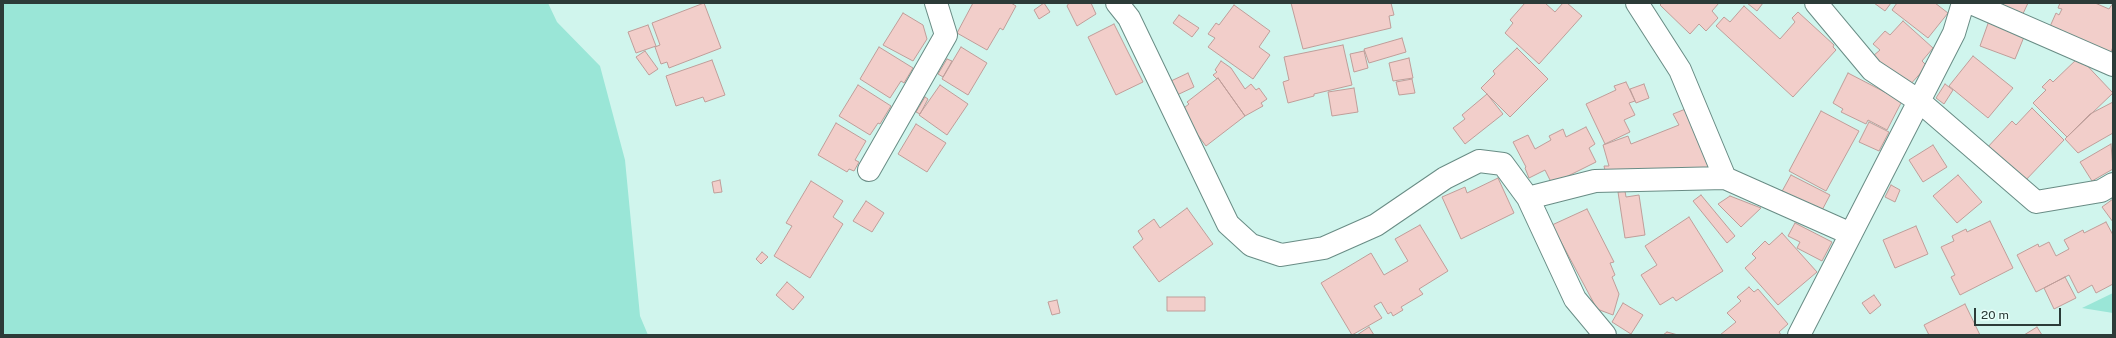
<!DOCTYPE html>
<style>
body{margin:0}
#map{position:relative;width:2116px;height:338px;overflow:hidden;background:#d0f5ed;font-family:"Public Sans",sans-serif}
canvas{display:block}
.frame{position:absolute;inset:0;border:4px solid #2c3b38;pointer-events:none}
.scale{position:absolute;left:1974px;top:308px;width:87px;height:18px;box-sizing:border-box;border:2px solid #2c3b38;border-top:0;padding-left:5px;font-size:12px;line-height:14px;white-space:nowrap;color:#2c3b38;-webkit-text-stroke:3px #e9fffa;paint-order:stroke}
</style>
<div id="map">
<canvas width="2116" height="338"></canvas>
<div class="frame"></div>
<div class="scale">20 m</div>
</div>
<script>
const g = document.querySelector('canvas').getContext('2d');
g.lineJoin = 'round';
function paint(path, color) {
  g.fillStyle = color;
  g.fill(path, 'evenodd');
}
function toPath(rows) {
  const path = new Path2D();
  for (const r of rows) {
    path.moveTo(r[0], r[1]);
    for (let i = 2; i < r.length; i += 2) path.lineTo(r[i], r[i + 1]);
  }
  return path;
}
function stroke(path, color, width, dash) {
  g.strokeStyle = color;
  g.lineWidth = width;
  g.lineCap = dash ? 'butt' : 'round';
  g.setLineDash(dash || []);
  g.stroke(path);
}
const green = toPath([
 [3,3,548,3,557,22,600,66,625,160,640,316,648,335,3,335],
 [2113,293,2113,313,2082,308]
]);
const building = toPath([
 [704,3,721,48,669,68,667,62,661,64,655,47,660,45,652,23,704,3],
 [973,3,1011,3,1016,6,1003,30,1000,28,987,50,957,33,973,3],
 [1044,3,1050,12,1039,19,1034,10,1044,3],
 [1069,3,1091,3,1096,14,1077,26,1067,6,1069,3],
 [1291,3,1391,3,1394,15,1389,16,1391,28,1303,49,1291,3],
 [1525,3,1545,3,1555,12,1563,3,1567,3,1582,16,1539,64,1505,33,1513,23,1510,20,1525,3],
 [1662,3,1719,3,1712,11,1718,18,1706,31,1699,24,1690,34,1660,5,1662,3],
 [1747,3,1763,3,1757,11,1747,3],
 [1874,3,1891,3,1885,11,1874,3],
 [1897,3,1935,3,1948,13,1928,38,1892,10,1897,3],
 [2004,3,2028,3,2020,20,2001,11,2004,3],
 [2060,3,2095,3,2109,9,2113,3,2113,47,2108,59,2048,31,2056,13,2059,15,2062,9,2058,8,2060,3],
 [1234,5,1270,31,1259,47,1270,55,1253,79,1208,47,1215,38,1208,34,1216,23,1219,25,1234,5],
 [1744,6,1780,39,1795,22,1792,18,1798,12,1834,45,1833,47,1836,50,1793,97,1716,26,1724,17,1730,22,1744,6],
 [903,13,923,25,927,39,913,61,883,45,903,13],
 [1179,15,1199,28,1192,37,1173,23,1179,15],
 [1990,18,2026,32,2015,59,1980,46,1990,18],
 [1903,21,1933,48,1922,61,1927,66,1908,87,1873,56,1880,50,1873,44,1885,31,1890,35,1903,21],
 [1114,24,1143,82,1116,95,1088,37,1114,24],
 [648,25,656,46,636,53,628,32,648,25],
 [1402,38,1406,52,1369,63,1364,49,1402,38],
 [1343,45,1352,85,1314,94,1314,96,1288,103,1283,82,1289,80,1284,57,1343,45],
 [879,47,913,68,904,83,901,81,890,98,860,79,879,47],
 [961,47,987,63,968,95,942,79,961,47],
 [1517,48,1548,79,1510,117,1481,88,1495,74,1493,71,1517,48],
 [645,51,658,69,649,75,636,57,645,51],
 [1364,51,1368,68,1354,72,1350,54,1364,51],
 [1973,56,2013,88,1988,118,1949,86,1973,56],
 [2079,57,2113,93,2067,137,2033,103,2046,90,2042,87,2050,79,2053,82,2079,57],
 [1409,58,1413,78,1393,81,1389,63,1409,58],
 [947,59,952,61,943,77,938,74,947,59],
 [712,60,725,95,705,102,703,97,676,106,666,76,712,60],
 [1221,61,1231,68,1245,89,1251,84,1256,90,1259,88,1267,99,1261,103,1263,106,1245,116,1218,78,1217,79,1213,75,1217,72,1215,70,1221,61],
 [1188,73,1194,87,1177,95,1171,81,1188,73],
 [1848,73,1902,101,1887,130,1868,120,1866,124,1841,112,1843,109,1833,103,1848,73],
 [1218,78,1245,116,1206,146,1180,111,1189,104,1187,102,1218,78],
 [1412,79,1415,93,1399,95,1396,82,1412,79],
 [1626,82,1635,101,1629,103,1635,115,1624,120,1630,132,1605,144,1586,104,1616,90,1614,86,1626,82],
 [1644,84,1649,98,1636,103,1630,89,1644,84],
 [1945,84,1953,90,1944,104,1936,98,1945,84],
 [858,85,891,106,880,124,878,123,870,135,839,116,858,85],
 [940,85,968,104,947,135,919,115,940,85],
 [1354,88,1358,112,1332,116,1328,92,1354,88],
 [1487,94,1503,114,1465,144,1453,128,1465,119,1462,115,1487,94],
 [925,97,928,99,920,114,916,112,925,97],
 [2113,102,2113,133,2078,153,2065,139,2090,114,2113,102],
 [1688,108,1715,179,1607,179,1604,166,1609,166,1603,145,1628,136,1631,144,1679,125,1673,114,1688,108],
 [2032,108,2064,140,2023,183,1986,149,2012,121,2016,125,2032,108],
 [1821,111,1859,131,1826,191,1789,171,1821,111],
 [1869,122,1889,132,1879,151,1859,142,1869,122],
 [836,123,866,141,855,160,859,162,854,171,849,169,847,172,818,155,836,123],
 [916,124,946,143,927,172,898,154,916,124],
 [1586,127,1595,144,1589,148,1596,162,1552,184,1545,170,1529,178,1525,168,1526,167,1513,142,1528,135,1535,149,1551,140,1549,136,1563,129,1566,137,1586,127],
 [2111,144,2113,169,2092,181,2080,162,2111,144],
 [1933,145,1947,167,1923,182,1909,160,1933,145],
 [1791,175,1830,195,1819,216,1780,195,1791,175],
 [1958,175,1982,202,1957,223,1933,196,1958,175],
 [1498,178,1514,213,1461,239,1442,197,1465,187,1467,193,1498,178],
 [720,180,722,192,714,193,712,182,720,180],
 [811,181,843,201,833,217,843,224,810,278,774,256,792,226,786,223,811,181],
 [1891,185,1900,190,1895,202,1885,197,1891,185],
 [1625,191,1626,197,1639,195,1645,235,1625,238,1618,192,1625,191],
 [1701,195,1735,236,1727,243,1693,201,1701,195],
 [1730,196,1761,208,1741,227,1718,204,1730,196],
 [2113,199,2113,222,2102,207,2113,199],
 [866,201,884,213,872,232,853,221,866,201],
 [1187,208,1213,244,1159,282,1133,247,1143,239,1138,231,1154,219,1160,228,1187,208],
 [1587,209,1614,262,1610,263,1615,275,1612,277,1619,294,1613,315,1597,309,1552,225,1587,209],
 [1689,217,1723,271,1676,301,1673,297,1660,305,1641,275,1657,265,1645,246,1689,217],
 [1990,221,2013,268,1960,295,1951,277,1955,275,1941,247,1954,241,1952,236,1966,229,1967,232,1990,221],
 [2106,222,2113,235,2113,284,2096,293,2092,285,2078,293,2069,275,2036,292,2017,255,2038,244,2039,247,2049,242,2056,256,2069,249,2064,240,2083,230,2084,233,2106,222],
 [1795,223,1832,242,1822,261,1797,248,1800,242,1788,236,1795,223],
 [1420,225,1448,271,1419,289,1423,294,1401,307,1403,310,1393,316,1391,312,1388,314,1381,302,1374,306,1382,318,1352,335,1321,283,1371,253,1384,275,1408,261,1395,239,1420,225],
 [1916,226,1928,254,1895,268,1883,240,1916,226],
 [1782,233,1817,272,1778,305,1745,268,1756,258,1752,254,1765,241,1769,245,1782,233],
 [762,252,768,257,761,264,756,259,762,252],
 [2065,277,2076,298,2054,309,2044,288,2065,277],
 [787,282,804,297,793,310,776,295,787,282],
 [1749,287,1754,292,1758,289,1788,324,1779,332,1781,335,1720,335,1736,322,1727,313,1741,301,1737,297,1749,287],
 [1874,295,1881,305,1870,314,1862,303,1874,295],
 [1167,297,1205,297,1205,311,1167,311,1167,297],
 [1057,300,1060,313,1052,315,1048,302,1057,300],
 [1623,303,1643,315,1631,334,1612,322,1623,303],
 [1965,304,1980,335,1929,335,1924,325,1965,304],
 [1369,327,1374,335,1357,335,1369,327],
 [2037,327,2042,335,2024,335,2037,327],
 [1667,332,1678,335,1663,335,1667,332]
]);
const minor = toPath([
 [1117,3,1129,18,1228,224,1251,245,1281,255,1324,248,1376,225,1445,178,1479,161,1503,164,1528,198,1575,299,1605,335],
 [1637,3,1680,70,1725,178],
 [1816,3,1872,70,1919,101,2036,202,2101,191,2113,184],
 [1971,3,2113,65],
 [869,170,946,35,936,3],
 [1528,198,1595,181,1725,178,1851,234],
 [1799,335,1954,33,1963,3]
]);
paint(green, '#9ae6d7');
paint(building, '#f2ceca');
stroke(building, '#bf9d99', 1);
stroke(minor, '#698c85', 24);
stroke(minor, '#fff', 22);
</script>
